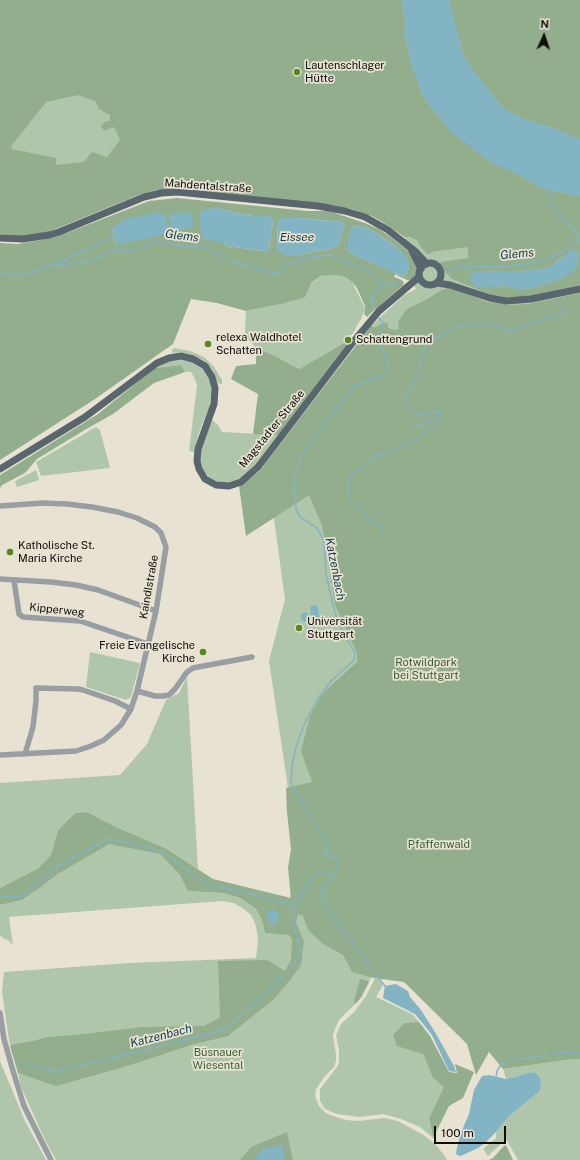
<!DOCTYPE html>
<meta charset="utf-8">
<style>
body{margin:0}
#map{position:relative;width:580px;height:1160px;overflow:hidden;background:#e8e2d3;font-family:"Public Sans",sans-serif}
canvas{display:block}
.north{position:absolute;left:524px;top:16px;width:40px;height:40px;-webkit-text-stroke:3px #e8e2d3;paint-order:stroke;rotate:3deg;font-size:11px;font-weight:700;line-height:16px;text-align:center;color:#0d0c07}
.north::after{content:'';display:block;margin:auto;width:14px;height:18px;background:#0d0c07;clip-path:polygon(50% 0,100% 100%,50% 72%,0 100%)}
.scale{position:absolute;left:434px;top:1126px;width:72px;height:18px;box-sizing:border-box;border:2px solid #0d0c07;border-top:0;padding-left:5px;font-size:12px;line-height:14px;white-space:nowrap;color:#0d0c07;-webkit-text-stroke:3px #e8e2d3;paint-order:stroke}
</style>
<div id="map">
<canvas width="580" height="1160"></canvas>
<div class="north">N</div>
<div class="scale">100 m</div>
</div>
<script>
const g = document.querySelector('canvas').getContext('2d');
g.lineJoin = 'round';
function paint(path, color) {
  g.fillStyle = color;
  g.fill(path, 'evenodd');
}
function toPath(rows) {
  const path = new Path2D();
  for (const r of rows) {
    if (r.length === 3) {
      path.moveTo(r[0] + r[2], r[1]);
      path.arc(r[0], r[1], r[2], 0, 2 * Math.PI);
      continue;
    }
    path.moveTo(r[0], r[1]);
    for (let i = 2; i < r.length; i += 2) path.lineTo(r[i], r[i + 1]);
  }
  return path;
}
function stroke(path, color, width, dash) {
  g.strokeStyle = color;
  g.lineWidth = width;
  g.lineCap = dash ? 'butt' : 'round';
  g.setLineDash(dash || []);
  g.stroke(path);
}
function write(font, color, halo, rows, align = 'center') {
  g.font = font + ' "Public Sans",sans-serif';
  g.lineWidth = 3.5;
  g.setLineDash([]);
  g.textBaseline = 'middle';
  g.strokeStyle = halo;
  g.fillStyle = color;
  for (const [text, x, y, turn = 0] of rows) {
    g.save();
    g.translate(x, y);
    g.rotate((+turn || 0) * Math.PI / 180);
    g.textAlign = isNaN(turn) ? turn : align;
    if (halo) g.strokeText(text, 0, 0);
    g.fillText(text, 0, 0);
    g.restore();
  }
}
const green = toPath([
 [0,0,580,0,580,1058,415,986,375,970,362,997,339,1020,335,1029,333,1036,336,1054,336,1061,334,1067,325,1076,316,1089,315,1096,319,1106,327,1114,346,1120,358,1121,385,1118,398,1121,425,1136,436,1145,444,1155,447,1160,56,1160,45,1140,21,1087,18,1073,23,1075,14,1044,10,1046,5,1013,2,992,4,972,129,963,256,958,258,940,257,932,255,923,251,915,244,909,234,903,222,901,9,917,13,945,8,940,4,939,0,935,0,905,22,900,41,887,58,874,109,843,160,854,180,875,189,891,223,893,240,898,256,909,262,920,265,933,278,934,292,890,294,845,287,781,269,661,285,599,266,462,371,326,404,295,416,289,411,280,413,258,400,244,406,238,390,227,372,216,352,209,333,205,275,199,170,190,156,190,0,234],
 [336,275,345,277,352,282,364,306,364,311,361,319,352,335,350,335,348,337,349,338,346,342,299,369,275,356,256,348,245,336,246,311,281,304,322,276],
 [174,348,190,351,204,357,214,367,222,380,222,384,220,384,218,383,212,369,203,360,189,354,180,352,172,353,172,350],
 [179,360,191,362,202,369,209,379,211,386,211,395,209,408,199,432,194,452,189,451,197,385,194,377,191,372,185,372,180,365,155,368,164,363,171,361],
 [212,420,218,425,222,432,279,435,256,465,242,478,231,482,225,483,218,482,209,477,205,472,202,467,200,460,200,454,204,439],
 [96,427,100,430,110,468,41,476,36,462],
 [36,470,39,480,17,487,15,481],
 [90,652,140,663,131,697,126,700,86,687],
 [187,677,198,869,169,850,114,826,87,812,75,813,58,830,51,855,37,869,0,888,0,783,120,775,147,744,166,700,179,693],
 [375,978,379,979,383,985,376,997,412,1014,419,1022,404,1023,393,1035,423,1054,433,1078,445,1087,429,1118,433,1138,420,1127,401,1119,383,1114,359,1117,337,1114,325,1109,320,1101,320,1089,337,1067,339,1062,339,1050,336,1035,341,1024,355,1011,366,996],
 [573,1059,580,1059,580,1160,518,1160,506,1139,488,1156,483,1149,496,1138,496,1132,508,1117,540,1091,541,1085,540,1077,536,1073,531,1072,515,1077,506,1079,503,1069],
 [0,1061,25,1121,46,1160,0,1160]
]);
const forest = toPath([
 [0,0,402,0,405,20,404,34,410,60,423,97,451,132,519,175,543,189,580,196,580,285,531,296,518,297,504,297,489,294,450,278,450,276,446,273,440,263,441,262,468,258,468,247,431,252,431,254,427,254,420,246,417,240,408,236,406,238,383,222,372,216,352,209,333,205,275,199,170,190,156,190,141,194,46,233,16,237,0,234],
 [78,95,95,101,99,109,110,115,110,121,106,121,101,126,104,131,114,127,120,140,107,157,92,152,84,162,56,165,56,158,11,149,12,145,28,125,46,102],
 [562,256,563,278,538,287,520,290,506,286,499,287,477,271,508,272,541,269,552,266],
 [449,0,580,0,580,139,553,128,526,120,503,108,474,71,463,54],
 [177,198,308,211,329,211,365,223,379,229,392,238,407,250,413,258,417,269,417,273,415,277,411,280,407,280,396,275,396,274,404,277,409,268,395,246,370,229,358,226,353,227,348,251,354,255,396,273,394,277,402,280,404,283,403,286,400,288,401,287,376,309,375,309,367,317,364,314,365,306,357,288,352,282,345,277,336,275,321,276,311,283,305,297,281,304,246,311,217,303,191,299,173,344,95,399,0,460,0,243,18,244,41,240,69,232,149,201],
 [214,208,252,216,266,216,271,218,273,221,269,250,265,251,226,246,224,243],
 [300,218,341,222,345,226,341,235,339,245,333,248,294,256,288,256,277,249,278,220],
 [112,228,169,230,168,233,116,243],
 [447,286,487,302,509,305,529,304,580,293,580,1059,573,1059,503,1069,489,1052,476,1075,467,1044,404,982,374,978,352,972,343,955,323,944,308,930,303,916,298,914,296,923,304,941,301,965,290,980,274,999,228,1036,191,1045,124,1067,56,1086,18,1073,10,1046,14,1044,33,1041,48,1037,75,1035,143,1027,204,1026,220,1018,218,961,267,960,285,971,291,960,292,939,289,935,265,933,262,920,256,909,240,898,223,893,188,891,180,875,160,854,109,844,58,874,41,887,22,900,0,905,0,888,37,869,51,855,58,830,75,813,87,812,114,826,167,849,213,879,291,898,288,868,291,849,287,812,286,788,312,782,301,751,310,716,319,699,326,690,357,662,357,653,335,605,322,525,309,495,246,536,239,486,247,481,257,473,262,468,371,326,375,328,380,324,388,323,388,327,390,329,395,330,399,329,398,322,406,310,429,298,440,291,446,289],
 [346,342,346,348,279,435,253,434,258,394,231,379,236,366,256,364,256,348,275,356,299,369],
 [181,365,185,372,154,383,113,414,88,428,37,459,25,473,2,485,0,488,0,475,98,414,155,368],
 [360,979,365,980,369,982,359,1000,355,1004,354,1001],
 [419,1022,430,1036,449,1072,457,1073,455,1064,474,1072,463,1098,449,1106,433,1138,429,1118,444,1087,433,1078,423,1054,397,1046,393,1035,404,1023],
 [287,1132,293,1160,240,1160,251,1147],
 [505,1145,507,1147,513,1160,489,1160,493,1158]
]);
const water = toPath([
 [402,0,449,0,463,54,474,71,503,108,526,120,553,128,580,139,580,196,543,189,519,175,490,162,451,132,423,97,410,60,404,33,405,20],
 [214,208,252,216,266,216,271,218,273,221,269,250,265,251,226,246,224,243,205,239,202,237,199,214,203,210],
 [160,212,166,216,169,230,168,234,121,244,116,243,112,228,126,219],
 [186,212,191,213,194,227,173,232,169,215],
 [282,218,300,218,341,222,345,226,341,235,339,245,333,248,294,256,288,256,278,252,277,249,278,220],
 [358,226,370,229,395,246,404,254,408,261,409,265,409,268,404,277,354,255,348,251,347,247,350,230,353,227],
 [571,250,575,250,578,251,579,255,577,267,571,273,563,278,538,287,520,290,506,286,487,287,478,287,473,285,470,276,473,272,477,271,508,272,541,269,552,266],
 [312,605,315,605,318,607,319,616,317,620,313,619,311,617,310,608],
 [305,617,4.5],
 [272,909,276,911,279,914,278,919,275,924,271,926,268,918,267,911],
 [396,984,408,991,410,997,421,1010,435,1032,454,1066,456,1072,449,1071,432,1035,415,1014,383,998,385,986],
 [531,1072,536,1073,540,1077,541,1085,540,1091,508,1117,496,1132,485,1143,478,1148,465,1154,461,1156,457,1155,456,1153,458,1143,463,1128,469,1114,474,1090,482,1076,489,1075,506,1079,515,1077],
 [283,1146,285,1160,255,1160,254,1159,264,1148]
]);
const stream = toPath([
 [551,190,549,201,550,204,576,232,578,236,577,241],
 [53,264,65,265,75,263,85,263,96,258,104,256,109,252,118,250,126,251,138,249,159,241,185,247,200,246,219,254,231,262,249,266,264,271,278,273,282,271,284,266,288,263,300,261,312,257,331,255,335,258,344,260,355,267,366,270,386,285,392,285,397,283],
 [451,270,461,267,474,266,500,267,526,264,548,259,557,255,577,241,580,241],
 [0,273,12,275,25,275,59,262,116,236],
 [561,304,564,311],
 [374,310,372,297,374,292,378,290,381,286,382,282],
 [450,330,457,327,470,324,483,323,491,324,507,331,513,330,521,326,557,315,566,315],
 [412,426,426,424,440,413],
 [381,533,382,530,381,526,378,523,370,519,351,500,347,491,349,481,352,475,372,459,379,455,413,442,439,421,441,418,440,413,438,411,435,411,421,415,417,413,410,407,407,402,407,396,418,375,422,356,425,348,429,343,446,332],
 [335,876,323,886,322,901,373,970],
 [1,897,23,896,52,869,108,839,131,843,164,853,208,885,248,893,294,906],
 [288,970,296,960,301,950,293,921,294,906,310,880,320,871,335,876,337,861,334,857,329,857,326,855,329,846,291,783,292,765,297,744,304,725,318,698,332,680,354,660,355,653,339,624,334,609,326,575,324,541,317,528,300,517,296,509,294,477,302,454,352,388,388,372,386,355,377,340,383,327,383,322,379,318],
 [377,976,385,986],
 [552,1055,563,1052,580,1053],
 [24,1063,54,1072,225,1030,280,980,284,975],
 [496,1077,497,1071,502,1063,519,1059,548,1055]
]);
const minor = toPath([
 [0,506,43,503,67,504,92,507,118,512,137,518,155,527,161,533,166,547,156,611,137,691,131,709,121,725,104,740,91,746,76,751,0,755],
 [0,579,51,582,76,585,98,590,156,611],
 [14,580,19,614,23,617,80,621,148,644],
 [137,691,155,696,163,696,169,695,175,689,187,672,193,668,252,657],
 [25,754,33,727,36,701,36,688,78,689,83,690,115,701,131,709],
 [0,1013,4,1039,13,1071,24,1106,51,1160]
]);
const major = toPath([
 [0,238,23,239,49,235,59,232,144,197,161,193,178,192,318,206,345,211,365,217,388,230,416,252,427,264],
 [412,251,421,269],
 [430,274,11],
 [437,283,450,285,490,298,506,301,531,299,580,289],
 [0,469,85,417,157,363,169,358,181,356,193,359,205,366,212,377,215,388,214,404,198,449,197,461,199,469,205,479,216,485,229,486,241,482,258,467,354,341,379,311,419,277]
]);
const markers = [
 [297,72,4,"#55871d"],
 [348,340,4,"#55871d"],
 [208,344,4,"#55871d"],
 [10,552,4,"#55871d"],
 [299,628,4,"#55871d"],
 [203,652,4,"#55871d"]
];
const poiNames = [
 ["Lautenschlager",305,66],
 ["Hütte",305,79],
 ["relexa Waldhotel",216,338],
 ["Schatten",216,351],
 ["Schattengrund",356,340],
 ["Katholische St.",18,546],
 ["Maria Kirche",18,559],
 ["Universität",307,622],
 ["Stuttgart",307,635],
 ["Freie Evangelische",195,646,"right"],
 ["Kirche",195,659,"right"]
];
const streetNames = [
 ["Mahdentalstraße",208,186,4],
 ["Magstadter Straße",272,429,-51],
 ["Kaindlstraße",149,587,-80],
 ["Kipperweg",57,610,6]
];
const parkNames = [
 ["Rotwildpark",426,663],
 ["bei Stuttgart",426,676],
 ["Pfaffenwald",439,845],
 ["Büsnauer",218,1053],
 ["Wiesental",218,1066]
];
const waterNames = [
 ["Glems",182,236,7],
 ["Eissee",297,237],
 ["Glems",517,254,-5],
 ["Katzenbach",335,569,79],
 ["Katzenbach",161,1036,-14]
];
paint(green, '#afc6aa');
paint(forest, '#93ae8d');
paint(water, '#83b4c3');
stroke(stream, '#83b4c3', 1.5);
stroke(minor, '#989ea2', 5.5);
stroke(major, '#5a666d', 7);
for (const [x, y, r, color] of markers) {
  const dot = new Path2D();
  dot.arc(x, y, r, 0, 2 * Math.PI);
  g.fillStyle = color;
  g.fill(dot);
  stroke(dot, '#e8e2d3', 1.5);
}
write('11px', '#0d0c07', '#e8e2d3', poiNames, 'left');
write('11px', '#0d0c07', '#e8e2d3', streetNames);
write('11px', '#375e2f', '#e8e2d3', parkNames);
write('italic 12px', '#14404c', '#e8e2d3', waterNames);
</script>
